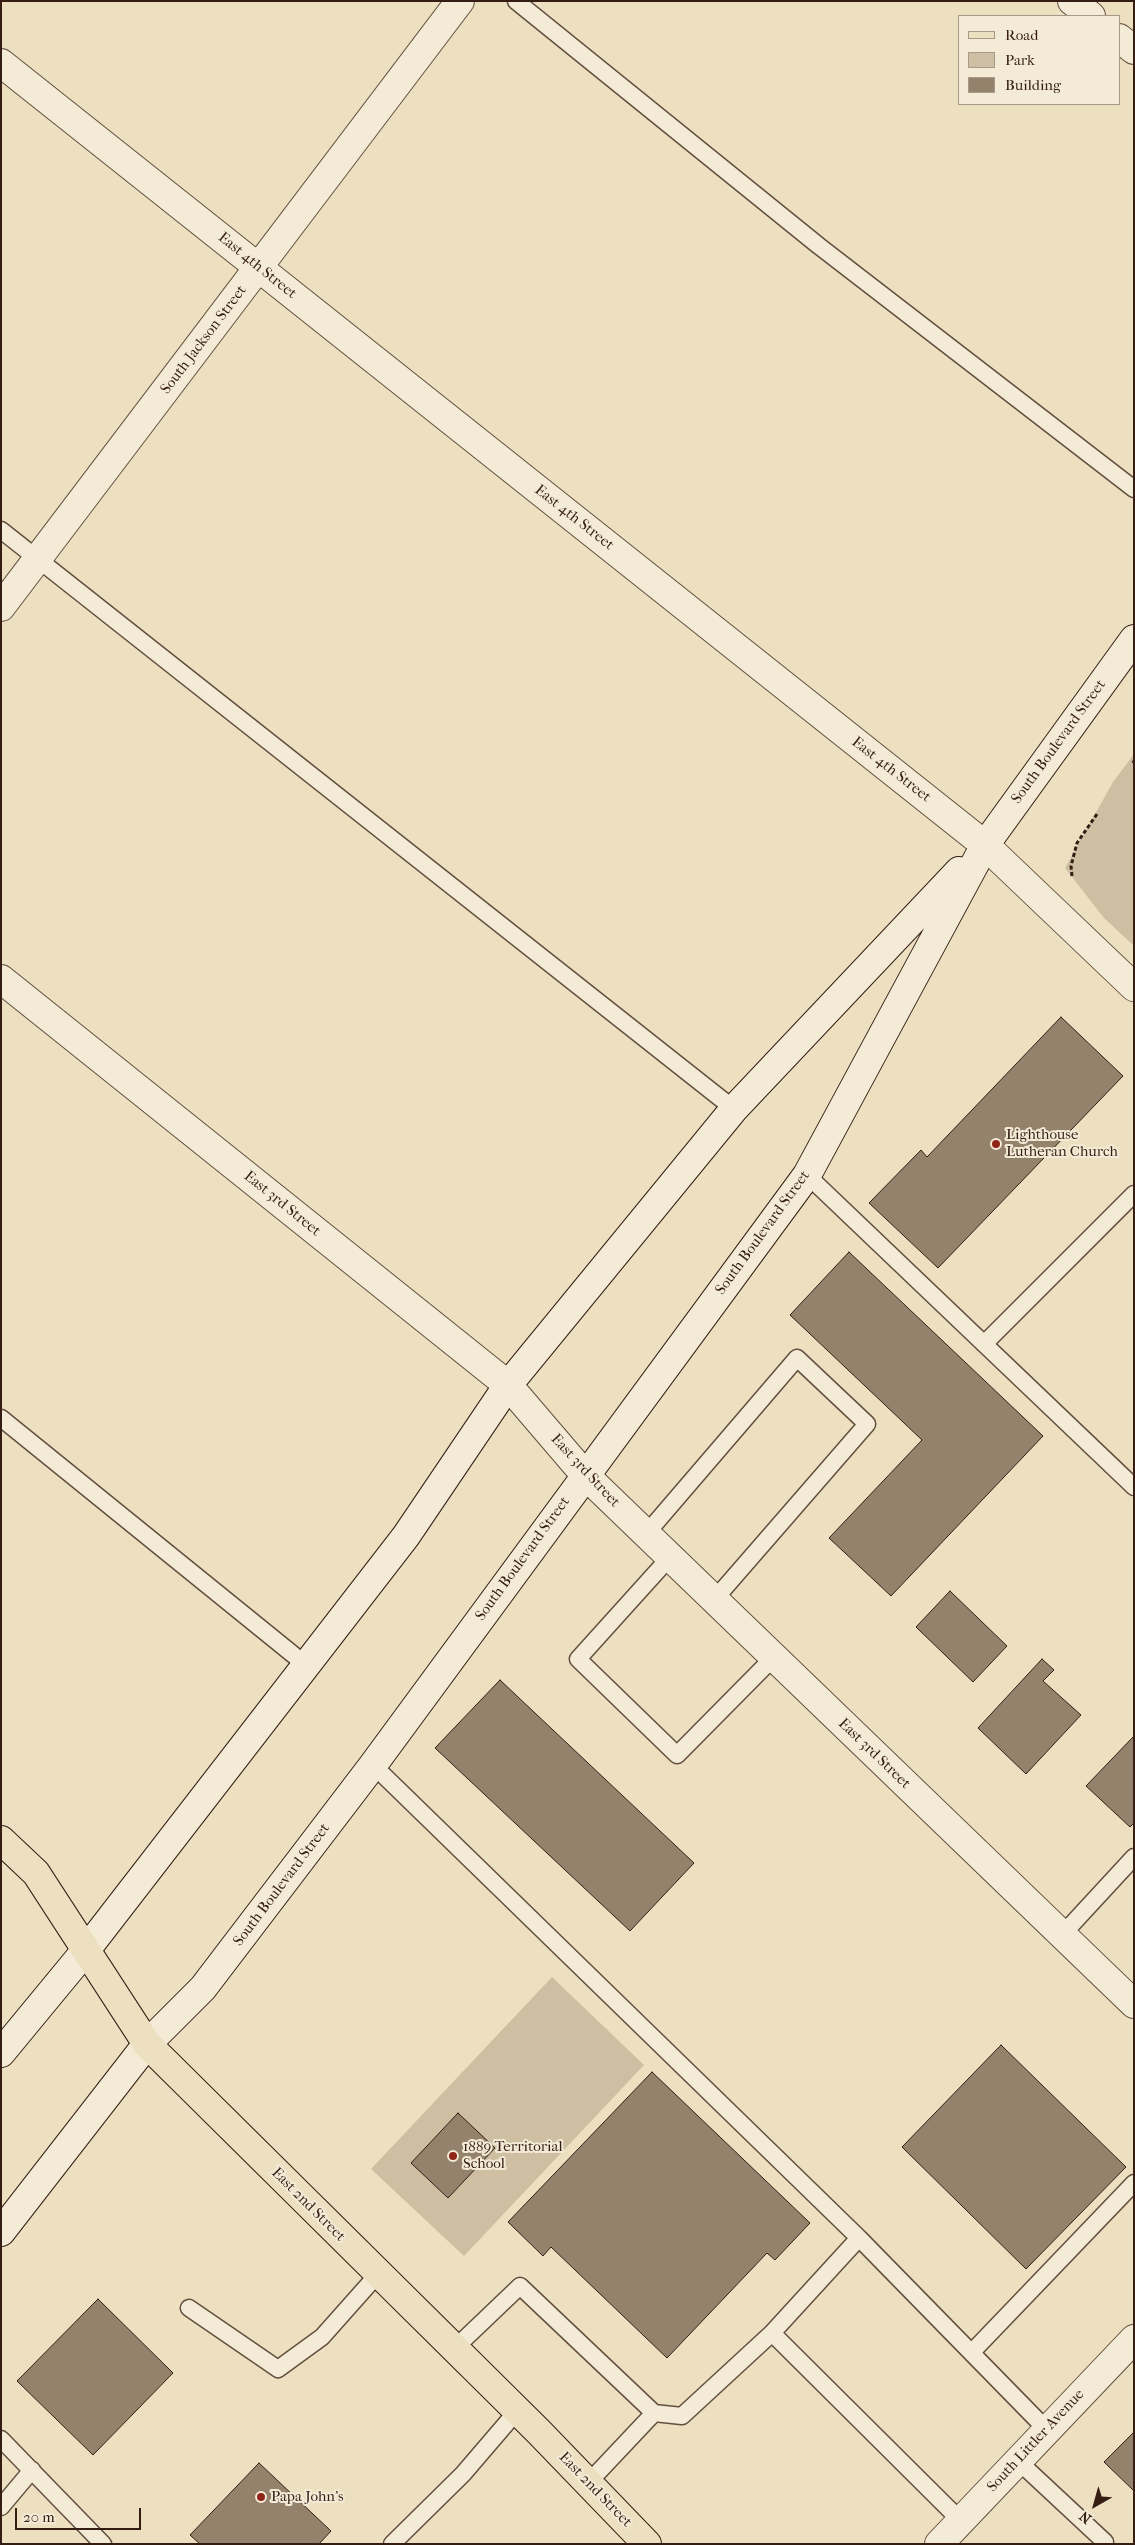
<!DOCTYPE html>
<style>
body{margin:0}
#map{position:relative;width:1135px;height:2545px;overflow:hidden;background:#ede0c0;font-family:"IM FELL French Canon",serif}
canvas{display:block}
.frame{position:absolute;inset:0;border:2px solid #351d14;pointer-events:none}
.legend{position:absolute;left:958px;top:15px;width:162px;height:90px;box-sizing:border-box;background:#f3ebd6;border:1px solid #a79988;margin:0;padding:6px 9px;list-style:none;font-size:15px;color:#351d14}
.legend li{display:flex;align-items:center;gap:10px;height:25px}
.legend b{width:25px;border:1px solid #a79988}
.north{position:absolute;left:1070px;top:2480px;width:50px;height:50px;-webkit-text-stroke:4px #f3ebd6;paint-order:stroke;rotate:218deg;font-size:14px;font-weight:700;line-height:20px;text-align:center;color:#351d14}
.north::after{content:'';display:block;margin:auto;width:18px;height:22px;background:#351d14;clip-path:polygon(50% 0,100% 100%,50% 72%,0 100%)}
.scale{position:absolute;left:15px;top:2508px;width:126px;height:22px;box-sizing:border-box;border:2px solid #351d14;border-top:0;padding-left:6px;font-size:15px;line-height:18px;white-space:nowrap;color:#351d14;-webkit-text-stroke:4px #f3ebd6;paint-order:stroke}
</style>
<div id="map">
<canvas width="1135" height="2545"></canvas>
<div class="frame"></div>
<ul class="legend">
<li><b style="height:6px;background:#ede0c0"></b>Road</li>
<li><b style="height:14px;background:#cebfa3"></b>Park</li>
<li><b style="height:14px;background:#95826d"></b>Building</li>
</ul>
<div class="north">N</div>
<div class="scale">20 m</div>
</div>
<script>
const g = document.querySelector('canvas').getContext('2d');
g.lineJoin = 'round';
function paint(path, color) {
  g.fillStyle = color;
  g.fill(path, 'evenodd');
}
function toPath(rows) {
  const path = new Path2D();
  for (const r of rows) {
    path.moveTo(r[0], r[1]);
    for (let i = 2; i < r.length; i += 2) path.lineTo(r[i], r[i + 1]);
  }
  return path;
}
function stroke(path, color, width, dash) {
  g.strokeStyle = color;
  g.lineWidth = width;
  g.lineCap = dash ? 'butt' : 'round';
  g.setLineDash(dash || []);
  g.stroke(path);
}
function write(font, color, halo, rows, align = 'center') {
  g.font = font + ' "IM FELL French Canon",serif';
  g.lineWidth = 4;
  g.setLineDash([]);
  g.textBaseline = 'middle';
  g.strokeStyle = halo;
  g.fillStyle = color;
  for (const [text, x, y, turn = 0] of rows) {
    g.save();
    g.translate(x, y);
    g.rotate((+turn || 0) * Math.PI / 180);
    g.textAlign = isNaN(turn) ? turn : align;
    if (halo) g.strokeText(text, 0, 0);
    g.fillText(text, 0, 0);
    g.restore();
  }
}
const green = toPath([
 [1134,754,1134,946,1104,918,1065,868,1113,782],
 [552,1977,644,2065,464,2256,371,2169]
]);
const building = toPath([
 [1061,1017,1123,1076,938,1268,869,1203,921,1150,927,1157,1061,1017],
 [849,1252,1043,1436,891,1596,829,1538,922,1440,790,1315,849,1252],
 [950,1591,1007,1646,973,1682,916,1627,950,1591],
 [1042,1659,1054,1670,1043,1681,1081,1715,1026,1774,978,1728,1042,1659],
 [500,1680,694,1863,630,1931,435,1748,500,1680],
 [1134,1736,1134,1823,1130,1827,1086,1786,1134,1736],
 [1001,2045,1126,2167,1026,2269,902,2147,1001,2045],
 [652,2072,810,2223,775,2260,767,2253,667,2358,551,2247,543,2256,508,2222,652,2072],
 [458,2113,495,2148,448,2198,411,2163,458,2113],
 [98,2299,173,2373,93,2455,17,2381,98,2299],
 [1134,2432,1134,2491,1104,2462,1134,2432],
 [259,2463,331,2531,319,2544,200,2544,190,2535,259,2463]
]);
const path = toPath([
 [1133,763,1134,761],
 [1072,876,1071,866,1077,843,1097,814]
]);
const service = toPath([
 [516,1,819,246,1134,489],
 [1,530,734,1109],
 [807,1175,1134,1487],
 [984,1344,1134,1194],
 [1,1418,306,1665],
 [646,1534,797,1358,867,1424,714,1600],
 [670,1557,578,1659,677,1755,774,1657],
 [373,1765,859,2238,1046,2429],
 [1062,1935,1134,1857],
 [189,2308,278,2369,322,2337,378,2274],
 [772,2333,859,2238],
 [454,2349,520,2286,654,2413,682,2416,772,2333,961,2521],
 [972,2352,1134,2183],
 [1,2439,103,2544],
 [1017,2460,1105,2542],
 [588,2483,654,2413],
 [1,2507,32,2470],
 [392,2544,463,2474,517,2411]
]);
const minor = toPath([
 [1072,1,1091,16],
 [1119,38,1134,50],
 [1,63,985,845,1134,987],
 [1,607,460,1],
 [1,979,508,1385,585,1475,1134,2004]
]);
const tertiary = toPath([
 [939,2544,1134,2339]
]);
const secondary = toPath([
 [1,2053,86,1950,406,1536,508,1385,734,1109,959,871],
 [1,2232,147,2044,203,1988,373,1765,807,1175,985,845,1134,639]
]);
const primary = toPath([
 [1,1840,36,1873,147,2044,539,2432,647,2544]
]);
const markers = [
 [996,1144,5,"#8f2418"],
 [453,2156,5,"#8f2418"],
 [261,2497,5,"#8f2418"]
];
const streetNames = [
 ["East 4th Street",257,266,39],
 ["South Jackson Street",204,340,-53],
 ["East 4th Street",574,518,38],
 ["South Boulevard Street",1059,742,-54],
 ["East 4th Street",891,770,38],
 ["East 3rd Street",282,1204,39],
 ["South Boulevard Street",763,1233,-54],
 ["East 3rd Street",585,1471,47],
 ["South Boulevard Street",523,1559,-54],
 ["East 3rd Street",874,1754,44],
 ["South Boulevard Street",282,1885,-53],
 ["East 2nd Street",308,2205,45],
 ["South Littler Avenue",1036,2441,-47],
 ["East 2nd Street",595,2490,46]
];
const poiNames = [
 ["Lighthouse",1006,1135],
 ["Lutheran Church",1006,1152],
 ["1889 Territorial",463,2147],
 ["School",463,2164],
 ["Papa John's",271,2497]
];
paint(green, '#cebfa3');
paint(building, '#95826d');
stroke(building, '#351d14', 1);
stroke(service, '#634e3f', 19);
stroke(minor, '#634e3f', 30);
stroke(tertiary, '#634e3f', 30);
stroke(secondary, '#351d14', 30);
stroke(primary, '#351d14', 30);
stroke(path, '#351d14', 3, [4, 2.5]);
stroke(service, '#f3ebd6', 16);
stroke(minor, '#f3ebd6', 28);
stroke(tertiary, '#f3ebd6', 28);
stroke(secondary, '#f3ebd6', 28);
stroke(primary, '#ede0c0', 28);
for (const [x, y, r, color] of markers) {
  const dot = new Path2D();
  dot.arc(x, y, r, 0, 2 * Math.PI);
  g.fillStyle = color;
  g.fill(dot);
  stroke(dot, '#f3ebd6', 2);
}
write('15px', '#351d14', '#f3ebd6', streetNames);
write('15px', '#351d14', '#f3ebd6', poiNames, 'left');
</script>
